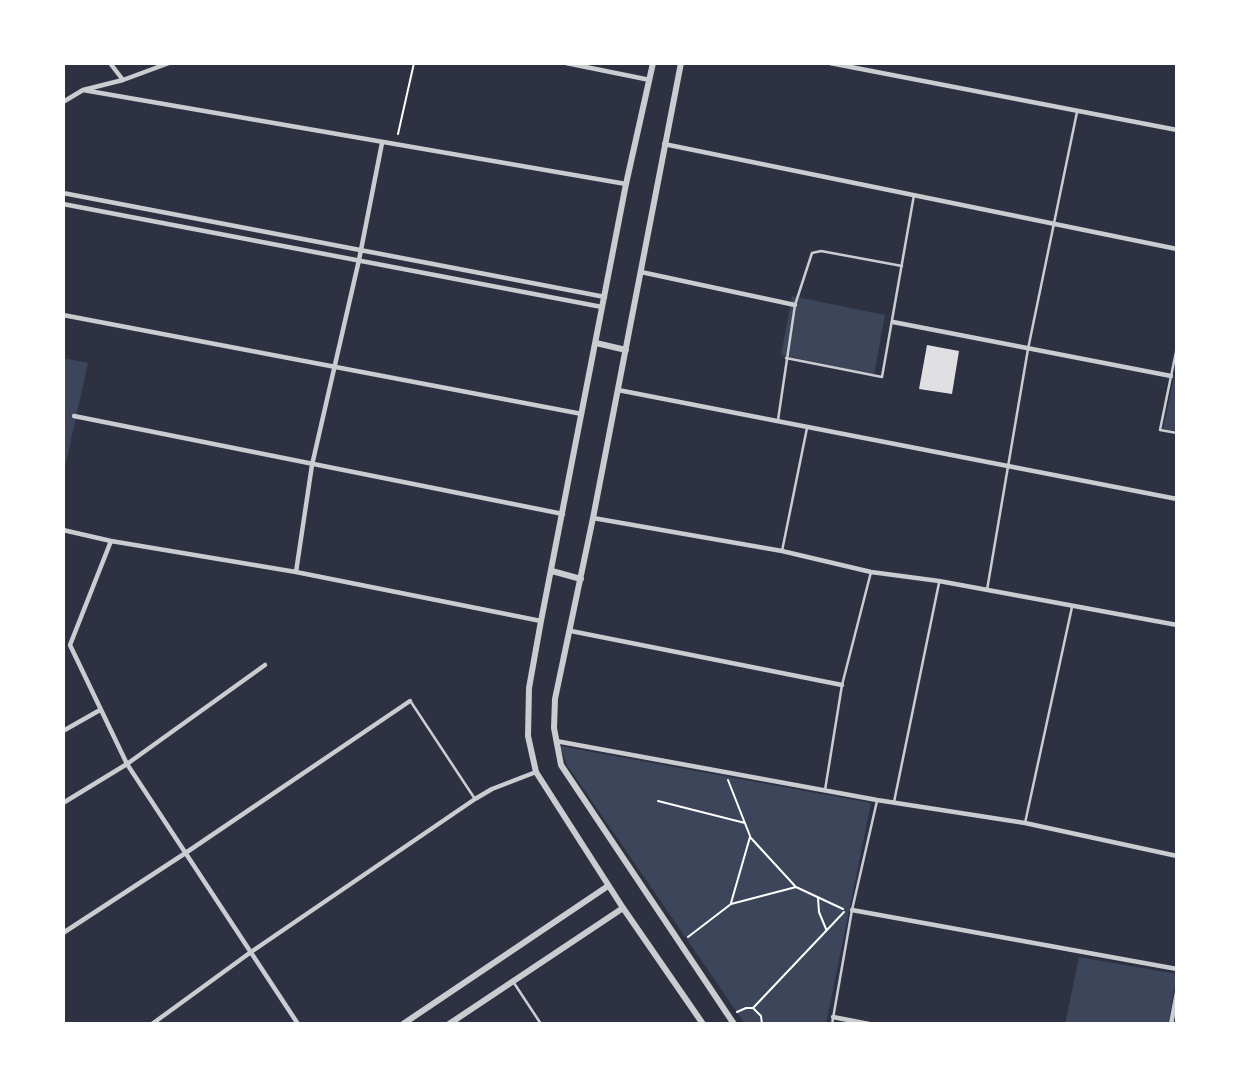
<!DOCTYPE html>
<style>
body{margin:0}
#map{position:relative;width:1240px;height:1087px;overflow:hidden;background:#2d3142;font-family:"DejaVu Sans",sans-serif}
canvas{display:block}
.frame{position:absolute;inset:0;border:65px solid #fff;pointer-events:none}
</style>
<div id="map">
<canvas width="1240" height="1087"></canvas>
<div class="frame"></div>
</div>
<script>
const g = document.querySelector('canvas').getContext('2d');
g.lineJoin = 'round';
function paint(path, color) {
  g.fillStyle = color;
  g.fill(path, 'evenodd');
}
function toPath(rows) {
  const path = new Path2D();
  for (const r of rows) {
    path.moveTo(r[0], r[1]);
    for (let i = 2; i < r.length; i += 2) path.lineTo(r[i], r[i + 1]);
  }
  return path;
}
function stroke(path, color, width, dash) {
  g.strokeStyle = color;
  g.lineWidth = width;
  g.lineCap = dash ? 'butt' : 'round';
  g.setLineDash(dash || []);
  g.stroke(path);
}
const green = toPath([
 [792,296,885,315,874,375,781,355],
 [63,358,88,363,66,463,63,463],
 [1174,377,1177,377,1177,431,1163,429],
 [560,746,871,803,826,1024,745,1024,567,765],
 [1079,957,1177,974,1168,1024,1065,1024]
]);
const building = toPath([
 [927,345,959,351,952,394,919,389]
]);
const path = toPath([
 [398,134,414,63],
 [728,780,750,836],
 [658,801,745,823],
 [818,898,819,912,826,929],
 [731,903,750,837,795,886],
 [688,937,731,904,796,887,843,909],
 [753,1008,844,912],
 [737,1012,746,1008,753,1008,761,1016,762,1024]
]);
const service = toPath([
 [1177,347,1160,430,1177,433],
 [786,358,882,377,914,195],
 [778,420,795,305,812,253,821,251,902,266],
 [782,551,807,428],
 [987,590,1028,349,1077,112],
 [411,702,475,799],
 [825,790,842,685,871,572],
 [894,802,939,583],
 [1025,823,1072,607],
 [514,983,541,1024],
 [832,1024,852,910,877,801]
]);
const minor = toPath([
 [110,63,123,80],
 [566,63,650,80],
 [830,63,1177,130],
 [83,90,626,184],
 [63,102,83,90,123,80,169,63],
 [664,144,1177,249],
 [63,193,605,297],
 [63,204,602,307],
 [641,272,795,305],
 [63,315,582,414],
 [893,322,1171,376],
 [618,390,1177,499],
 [74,416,563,514],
 [593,518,782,551,871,572,939,581,1177,625],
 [63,530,111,541,296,572,541,621],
 [111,541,70,645,127,764,298,1024],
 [296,572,312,465,359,260,382,143],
 [571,631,842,685],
 [63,731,100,710],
 [556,741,877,800,1025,823,1177,856],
 [63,803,127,764,265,665],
 [852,910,1177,969],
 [63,933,184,854,410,701],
 [833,1017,869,1024],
 [152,1024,251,952,475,799,492,789,536,772],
 [1171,1024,1177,993]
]);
const tertiary = toPath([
 [653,63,626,184,541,621,529,688,528,736,536,772,623,908,703,1024],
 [681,63,593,518,555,699,554,728,561,765,734,1024],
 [596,343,626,350],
 [552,571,581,579],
 [403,1024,608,886],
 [449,1024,623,908]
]);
paint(green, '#3c4559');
paint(building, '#e0e0e3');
stroke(path, '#fff', 2);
stroke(service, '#caccd0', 2.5);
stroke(minor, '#caccd0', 4.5);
stroke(tertiary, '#caccd0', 6);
</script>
